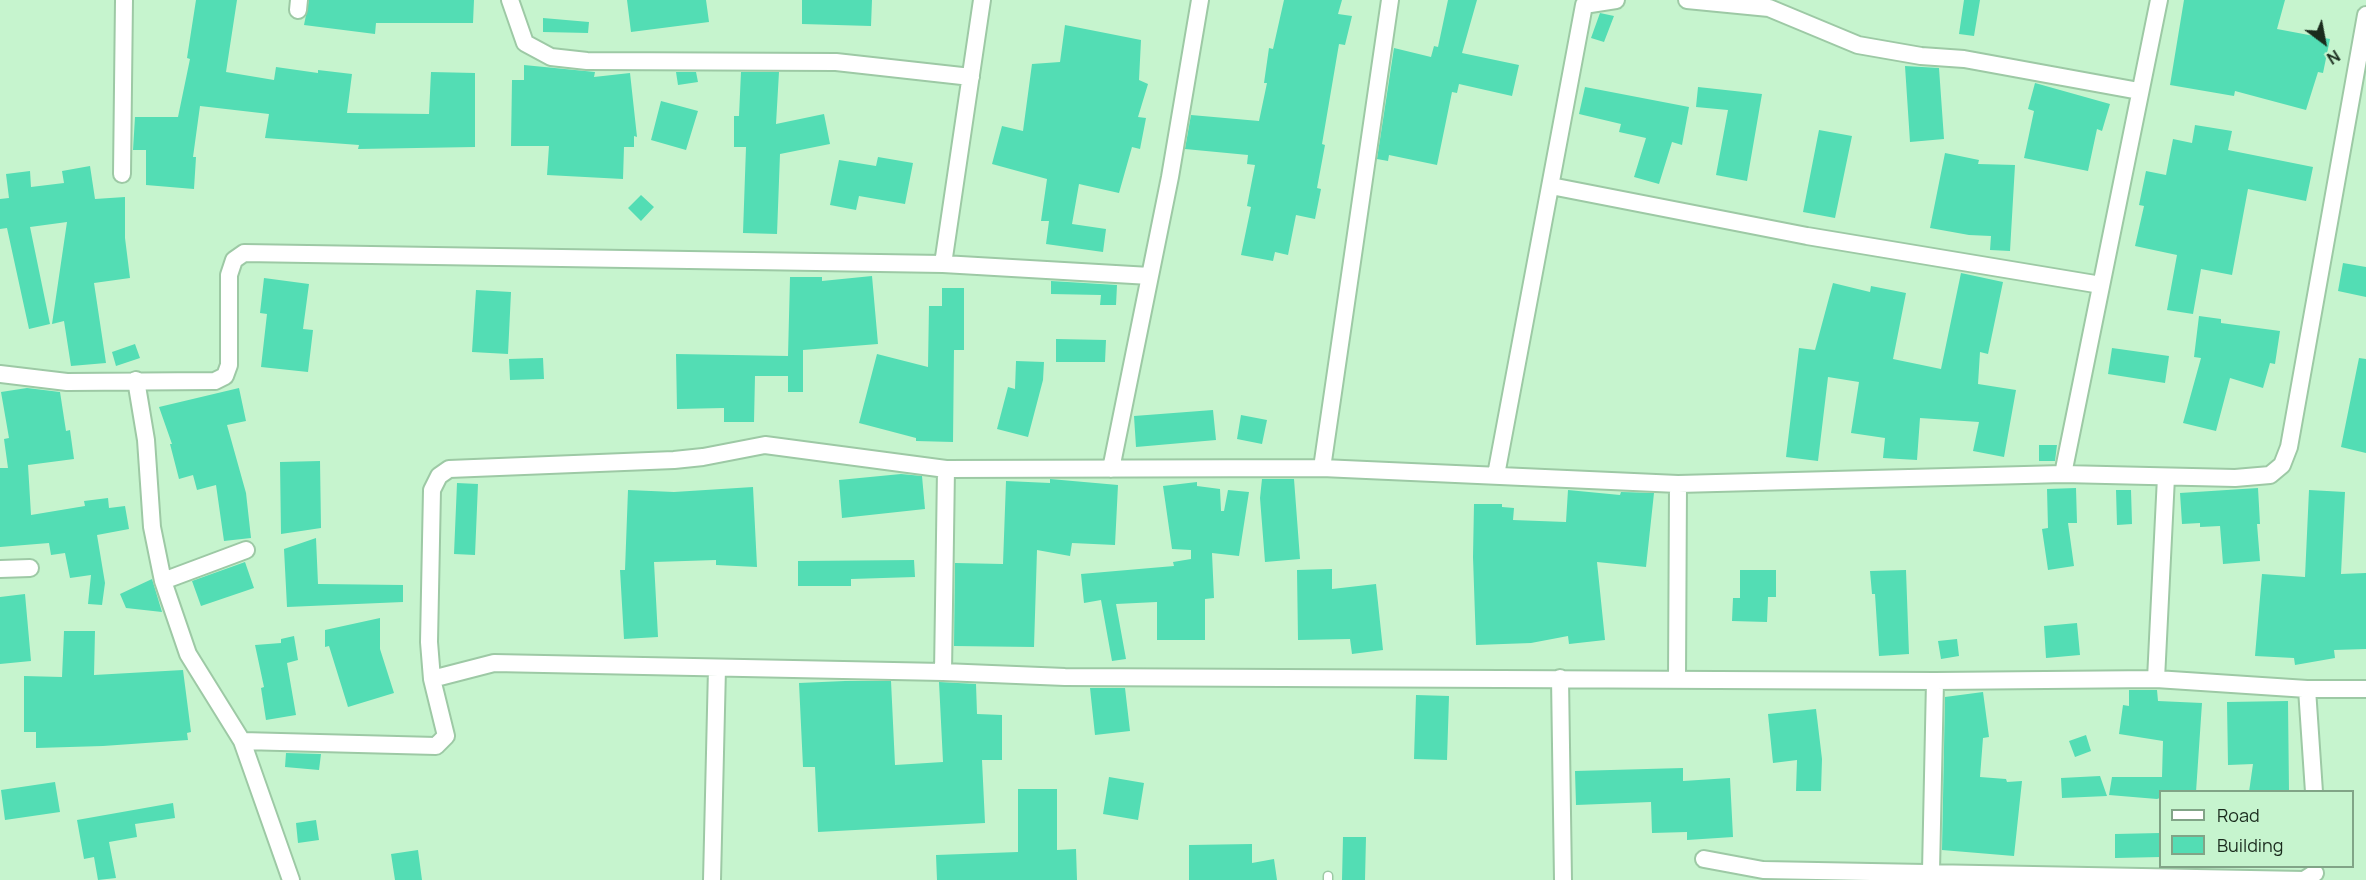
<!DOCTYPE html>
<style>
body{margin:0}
#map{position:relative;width:2366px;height:880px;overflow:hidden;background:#c6f4ce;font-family:Manrope,sans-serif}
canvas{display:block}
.legend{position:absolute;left:2159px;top:790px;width:195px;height:78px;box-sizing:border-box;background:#c6f4ce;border:2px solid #81a487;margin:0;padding:8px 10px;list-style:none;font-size:18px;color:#1a2b1d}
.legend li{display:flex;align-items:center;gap:12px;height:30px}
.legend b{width:30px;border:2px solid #81a487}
.north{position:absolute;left:2294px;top:12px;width:60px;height:60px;-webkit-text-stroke:4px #c6f4ce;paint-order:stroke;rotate:148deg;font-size:16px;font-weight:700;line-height:24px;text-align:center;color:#1a2b1d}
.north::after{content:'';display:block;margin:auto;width:21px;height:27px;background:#1a2b1d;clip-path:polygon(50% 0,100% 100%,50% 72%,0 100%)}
</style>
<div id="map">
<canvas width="2366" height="880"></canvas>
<ul class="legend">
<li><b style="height:8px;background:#fff"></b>Road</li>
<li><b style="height:16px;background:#53ddb4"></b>Building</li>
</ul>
<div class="north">N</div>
</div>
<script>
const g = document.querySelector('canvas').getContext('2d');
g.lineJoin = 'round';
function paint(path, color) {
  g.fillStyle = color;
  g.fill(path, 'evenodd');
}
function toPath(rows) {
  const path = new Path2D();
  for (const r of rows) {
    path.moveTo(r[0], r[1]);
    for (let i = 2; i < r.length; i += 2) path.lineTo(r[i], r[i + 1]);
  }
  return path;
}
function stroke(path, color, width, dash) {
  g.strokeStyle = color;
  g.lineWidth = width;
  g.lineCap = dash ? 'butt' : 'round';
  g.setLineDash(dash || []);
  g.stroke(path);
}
const building = toPath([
 [196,0,237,0,226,72,274,80,276,67,318,73,318,70,352,74,347,113,429,114,431,72,475,73,475,147,358,149,359,145,265,138,269,114,200,106,193,157,196,157,194,189,146,185,146,150,133,150,135,117,178,117,190,59,187,58],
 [309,0,474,0,473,23,376,23,375,34,304,25],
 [627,0,706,0,709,22,631,32],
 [802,0,872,0,871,26,802,24],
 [1284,0,1342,0,1338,14,1352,16,1345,45,1339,44,1322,144,1325,145,1317,188,1321,189,1315,219,1296,215,1288,255,1275,252,1273,261,1241,255,1251,207,1247,206,1255,165,1247,164,1248,155,1185,149,1191,115,1259,121,1267,83,1264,83,1269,48,1273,49],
 [1448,0,1477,0,1462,53,1519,65,1512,96,1459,84,1457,93,1452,92,1437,165,1389,155,1388,161,1377,159,1394,48,1431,57,1434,46,1438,47],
 [1964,0,1980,0,1974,36,1959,34],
 [2184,0,2285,0,2277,29,2330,39,2323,73,2318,72,2306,110,2235,91,2234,96,2170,85],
 [1600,13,1614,16,1604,42,1591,38],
 [543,18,589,22,588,33,543,32],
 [1065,25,1141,40,1139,80,1148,84,1138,117,1146,118,1140,149,1132,147,1119,193,1079,184,1072,224,1106,229,1103,252,1046,244,1049,221,1041,221,1047,179,992,164,1002,126,1023,131,1032,64,1060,62],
 [524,65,595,72,594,77,630,73,637,137,634,136,634,147,624,147,623,179,547,175,549,146,511,146,512,80,524,80],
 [1905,66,1939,68,1944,139,1910,142],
 [676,72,696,72,698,82,678,85],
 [741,72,779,72,776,124,824,114,830,144,780,154,777,234,743,233,746,147,734,147,734,116,739,116],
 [2035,83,2110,104,2102,131,2097,129,2088,171,2024,158,2034,111,2028,109],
 [1585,87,1689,107,1682,145,1672,142,1659,184,1634,177,1646,138,1619,132,1621,124,1579,114],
 [1698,87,1762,94,1747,181,1716,175,1728,110,1696,107],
 [661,101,698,111,686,150,651,140],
 [2195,125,2232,131,2228,150,2313,167,2306,201,2248,189,2232,275,2201,269,2193,314,2167,310,2177,255,2135,246,2144,206,2139,205,2146,171,2166,175,2173,139,2192,143],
 [1819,130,1852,136,1835,218,1803,212],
 [1945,153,1979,160,1978,164,2015,165,2010,251,1990,250,1991,236,1969,235,1930,228],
 [878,157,913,163,905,204,859,196,856,210,830,205,839,160,876,166],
 [90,166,95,199,125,197,125,238,130,278,94,283,106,363,71,366,64,321,52,324,67,222,30,227,50,324,29,329,7,228,0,229,0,199,9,198,6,174,30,171,31,187,64,183,62,171],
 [641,195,654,207,641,221,628,208],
 [2343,263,2366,267,2366,297,2338,291],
 [1961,273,2003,282,1988,354,1980,352,1978,384,2016,390,2004,457,1973,451,1979,422,1920,418,1917,460,1883,458,1885,438,1851,433,1859,382,1828,377,1818,461,1786,457,1799,348,1815,350,1833,283,1870,292,1871,286,1906,293,1893,359,1941,369],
 [872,276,878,344,803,350,803,392,788,392,788,376,755,376,754,422,724,422,724,408,677,409,676,354,788,356,790,277,822,277,822,281],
 [264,278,309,284,303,329,313,330,308,372,261,367,267,314,260,313],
 [1051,281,1117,285,1116,305,1100,305,1101,295,1051,294],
 [942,288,964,288,964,350,954,350,953,442,916,441,916,438,859,423,877,354,928,367,929,306,942,306],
 [476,290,511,292,508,354,472,352],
 [2199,316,2221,319,2221,323,2280,331,2275,364,2270,363,2263,388,2230,378,2216,431,2183,423,2201,358,2194,357],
 [1056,339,1106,340,1105,362,1056,362],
 [135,344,140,358,116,366,112,352],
 [2112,348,2169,356,2165,383,2108,374],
 [543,358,544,379,510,380,509,359],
 [2359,358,2366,359,2366,453,2341,447],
 [1016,361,1044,362,1043,380,1028,437,997,429,1008,387,1015,389],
 [27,388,60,392,66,431,70,430,74,459,28,465,31,515,85,506,84,501,108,498,109,508,125,506,129,529,97,535,105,583,102,605,88,604,91,575,70,578,65,553,51,555,49,543,0,547,0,468,8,468,4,439,9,438,1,392],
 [239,388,246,421,227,425,246,493,251,538,224,541,216,485,197,490,193,475,179,479,170,444,172,444,159,407],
 [1213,410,1216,440,1136,447,1134,416],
 [1241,415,1267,420,1262,444,1237,439],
 [2039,445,2057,445,2055,461,2039,461],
 [320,461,321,528,281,534,280,462],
 [901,474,922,476,925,509,842,518,839,480],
 [1050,479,1118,485,1115,545,1072,543,1070,556,1037,550,1034,647,954,646,955,563,1003,564,1006,481,1050,483],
 [1262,479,1294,479,1300,559,1265,562,1260,498],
 [1197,482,1197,486,1220,489,1221,511,1224,511,1228,490,1249,492,1239,556,1212,553,1214,598,1205,599,1205,640,1157,640,1157,602,1116,604,1126,659,1112,661,1101,600,1084,603,1081,574,1174,566,1173,562,1191,559,1191,550,1172,549,1163,486],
 [457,483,478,484,475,555,454,554],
 [753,487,757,567,716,565,716,560,654,562,658,637,624,639,620,570,625,570,628,490,674,492],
 [2076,488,2077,523,2068,523,2074,566,2048,570,2042,529,2048,528,2047,489],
 [2258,488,2260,524,2257,524,2260,561,2223,564,2220,526,2200,527,2200,523,2182,524,2180,493],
 [1568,490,1620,495,1621,492,1654,493,1646,567,1597,562,1605,640,1569,644,1568,636,1531,643,1476,645,1473,557,1474,504,1502,504,1502,507,1514,508,1513,520,1566,522],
 [2116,490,2131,490,2132,524,2117,525],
 [2309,490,2345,492,2341,574,2366,573,2366,649,2334,650,2335,658,2295,665,2294,658,2255,656,2262,574,2305,577],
 [316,538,318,584,403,585,403,602,287,607,284,549],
 [914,560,915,577,851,579,851,586,798,586,798,561],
 [245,562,254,588,201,606,192,581],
 [1332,569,1332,589,1376,584,1383,650,1352,654,1350,639,1298,640,1297,570],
 [1740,570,1776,570,1776,597,1768,597,1767,622,1732,621,1733,598,1740,598],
 [1906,570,1909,654,1879,656,1875,594,1872,594,1870,571],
 [152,579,162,612,126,608,120,594],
 [25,594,31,661,0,664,0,597],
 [380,618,380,649,394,693,348,707,329,646,325,647,325,630],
 [2077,623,2080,655,2046,658,2044,626],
 [64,631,95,631,94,675,183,670,191,732,187,733,188,740,103,746,36,748,36,732,24,732,24,676,62,677],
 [294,636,298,660,287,663,296,715,266,720,261,688,264,687,255,645,281,643,281,639],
 [1957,639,1959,656,1941,659,1938,641],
 [845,681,891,681,895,765,943,762,939,682,976,684,977,714,1002,715,1002,760,982,760,985,823,818,832,815,767,803,767,799,683],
 [1090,688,1125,688,1130,731,1095,735],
 [2129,690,2157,690,2158,701,2202,703,2196,792,2160,792,2160,798,2157,799,2109,795,2112,777,2162,777,2163,741,2119,734,2123,705,2129,706],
 [1983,692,1989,737,1983,738,1980,777,2006,779,2007,782,2022,781,2014,856,1942,850,1945,697],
 [1416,695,1449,696,1447,760,1414,759],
 [2288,701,2289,792,2249,792,2253,764,2228,765,2227,702],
 [1816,709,1822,759,1821,791,1796,791,1797,760,1773,763,1768,714],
 [2086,735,2091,751,2075,757,2069,741],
 [286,753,321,754,319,770,285,767],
 [1683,768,1683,781,1730,778,1733,837,1687,840,1687,832,1652,833,1651,802,1576,805,1575,771],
 [2100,776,2107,796,2062,798,2061,778],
 [1109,777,1144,783,1138,820,1103,814],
 [55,782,60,812,5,820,1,790],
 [1018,789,1057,789,1057,850,1076,849,1077,880,937,880,936,855,1018,852],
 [173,803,175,818,135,824,137,837,109,842,116,878,98,880,94,857,84,859,77,820],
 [316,820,319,840,298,843,296,823],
 [2160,833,2160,857,2115,858,2115,834],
 [1343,837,1366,837,1365,880,1342,880],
 [1252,844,1252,863,1274,859,1277,880,1189,880,1189,845],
 [418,850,422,880,395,880,391,854]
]);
const lane = toPath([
 [1328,876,1328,880]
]);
const street = toPath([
 [510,0,525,43,551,57,587,61,836,62,971,77],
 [1687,0,1769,8,1858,45,1921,56,1964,59,2139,91],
 [298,10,299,0],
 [122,174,124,0],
 [1551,186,1807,236,2101,285],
 [943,264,982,0],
 [0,374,67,382,215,381,225,376,229,365,229,275,234,260,244,253,943,264,1150,276],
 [136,380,146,440,152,527,163,581,188,654,242,741],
 [1322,468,1390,0],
 [1111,469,1170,177,1200,0],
 [2063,474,2159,0],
 [1496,475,1584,5,1616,0],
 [0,569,30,568],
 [163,581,246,550],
 [943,672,946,469],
 [1560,678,1563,880],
 [1677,678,1678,484],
 [432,679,429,642,432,490,439,476,449,469,674,460,703,457,765,445,946,469,1322,468,1678,484,2063,474,2235,478,2270,475,2282,465,2289,447,2366,15],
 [2156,679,2166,477],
 [2307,689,2314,792],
 [1704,859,1763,870,2304,880,2315,873],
 [1931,871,1935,681],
 [291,880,242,741,436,746,446,736,432,679,494,663,943,672,1065,677,1935,681,2156,679,2307,689,2366,689],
 [712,880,717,668]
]);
paint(building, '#53ddb4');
stroke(lane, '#9dc9a5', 11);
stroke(street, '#9dc9a5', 20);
stroke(lane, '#fff', 8);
stroke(street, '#fff', 16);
</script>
